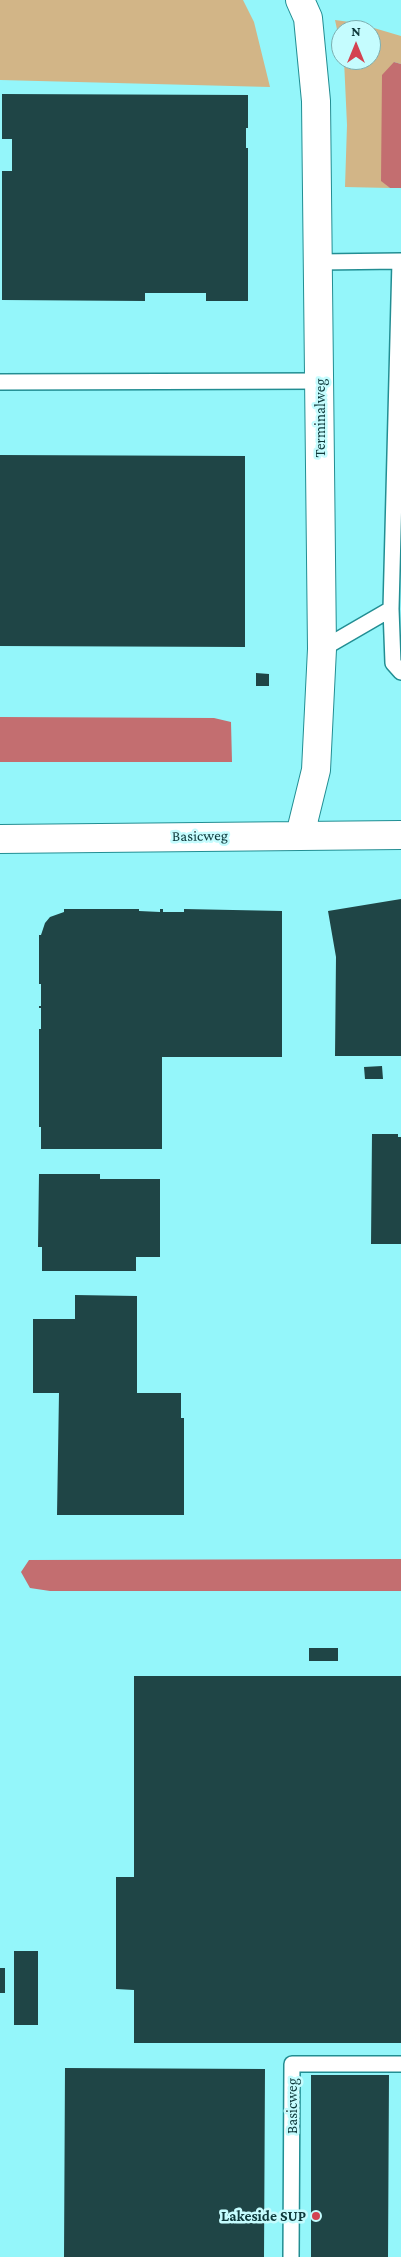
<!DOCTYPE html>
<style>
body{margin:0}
#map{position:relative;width:401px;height:2257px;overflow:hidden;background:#94f6fa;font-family:"Crimson Pro",serif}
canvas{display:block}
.north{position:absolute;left:331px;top:20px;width:50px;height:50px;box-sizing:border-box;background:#c5fcfe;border:1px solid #7caeb0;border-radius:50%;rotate:0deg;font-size:14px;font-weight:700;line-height:20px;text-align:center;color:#0e393b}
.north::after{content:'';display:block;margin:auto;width:18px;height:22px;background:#d34251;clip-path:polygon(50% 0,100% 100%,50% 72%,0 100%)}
</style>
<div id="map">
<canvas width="401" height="2257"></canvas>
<div class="north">N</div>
</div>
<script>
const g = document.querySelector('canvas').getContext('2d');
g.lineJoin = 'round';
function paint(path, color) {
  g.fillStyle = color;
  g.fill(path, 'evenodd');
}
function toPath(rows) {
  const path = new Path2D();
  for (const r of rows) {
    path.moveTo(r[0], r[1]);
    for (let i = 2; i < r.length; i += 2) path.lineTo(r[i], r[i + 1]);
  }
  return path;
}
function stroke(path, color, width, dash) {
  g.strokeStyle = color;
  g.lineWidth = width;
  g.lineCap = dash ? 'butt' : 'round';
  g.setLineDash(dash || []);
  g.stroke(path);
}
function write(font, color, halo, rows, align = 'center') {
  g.font = font + ' "Crimson Pro",serif';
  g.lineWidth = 5;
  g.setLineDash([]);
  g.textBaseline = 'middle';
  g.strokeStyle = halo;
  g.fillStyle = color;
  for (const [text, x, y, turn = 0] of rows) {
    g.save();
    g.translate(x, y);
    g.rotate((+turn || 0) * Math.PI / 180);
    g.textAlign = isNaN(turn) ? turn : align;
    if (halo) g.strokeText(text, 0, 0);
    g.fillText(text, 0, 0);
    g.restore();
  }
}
const green = toPath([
 [0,0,243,0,254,22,270,87,0,80],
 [335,20,357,23,401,36,401,64,394,62,381,180,390,188,345,187,347,125,344,60,371,60,371,30,341,30,341,48]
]);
const water = toPath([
 [394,62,401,64,401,188,390,188,381,181,382,75],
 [0,717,214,718,231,722,232,762,0,762],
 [401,1559,401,1591,50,1591,30,1588,21,1572,29,1560]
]);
const building = toPath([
 [2,94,248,95,248,128,246,128,246,148,248,148,248,301,206,301,206,293,145,293,145,301,2,300,2,171,12,171,12,139,2,139],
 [0,455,245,456,245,647,0,646],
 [256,673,269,674,269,686,256,686],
 [401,899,401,1056,335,1056,336,957,328,911],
 [64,909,139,909,139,911,160,912,160,909,163,909,163,912,184,912,184,909,282,911,282,1057,162,1057,162,1149,41,1149,41,1127,39,1127,39,1029,41,1029,41,1008,39,1008,39,1006,41,1006,41,984,39,984,39,935,41,935,45,923,50,917,64,912],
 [382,1066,383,1079,365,1079,364,1067],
 [372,1134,398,1134,398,1137,401,1137,401,1244,371,1244],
 [39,1174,100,1174,100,1179,160,1179,160,1257,136,1257,136,1271,42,1271,42,1247,38,1247],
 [75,1295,137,1296,137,1393,181,1393,181,1418,184,1418,184,1515,57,1515,59,1393,33,1393,33,1319,75,1319],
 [309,1648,338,1648,338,1661,309,1661],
 [134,1676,401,1676,401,2043,134,2043,134,1990,116,1989,116,1877,134,1877],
 [14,1951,38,1951,38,2025,14,2025],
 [0,1968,5,1968,5,1993,0,1993],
 [65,2068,265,2069,264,2257,64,2257],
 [311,2075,389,2075,388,2257,311,2257]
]);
const lane = toPath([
 [319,262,400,261,391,609,322,649],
 [0,382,320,381],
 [391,609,393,663,401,672],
 [291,2257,292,2064,401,2064]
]);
const secondary = toPath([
 [300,835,316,770,322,649,316,101,308,18,300,0],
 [0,839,401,835]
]);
const markers = [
 [316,2216,5,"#d34251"]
];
const streetNames = [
 ["Terminalweg",320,418,-90],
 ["Basicweg",200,836,-1],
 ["Basicweg",292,2106,-90]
];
const poiNames = [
 ["Lakeside SUP",306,2216]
];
paint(green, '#d2b587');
paint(water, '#c36e70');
paint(building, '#1f4546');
stroke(lane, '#228e93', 18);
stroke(secondary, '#228e93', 30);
stroke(lane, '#fff', 15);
stroke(secondary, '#fff', 28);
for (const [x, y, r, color] of markers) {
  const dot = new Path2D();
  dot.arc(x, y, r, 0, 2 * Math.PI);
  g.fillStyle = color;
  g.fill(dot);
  stroke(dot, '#c5fcfe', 2);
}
write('15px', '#0e393b', '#c5fcfe', streetNames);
write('bold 15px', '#0e393b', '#c5fcfe', poiNames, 'right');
</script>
